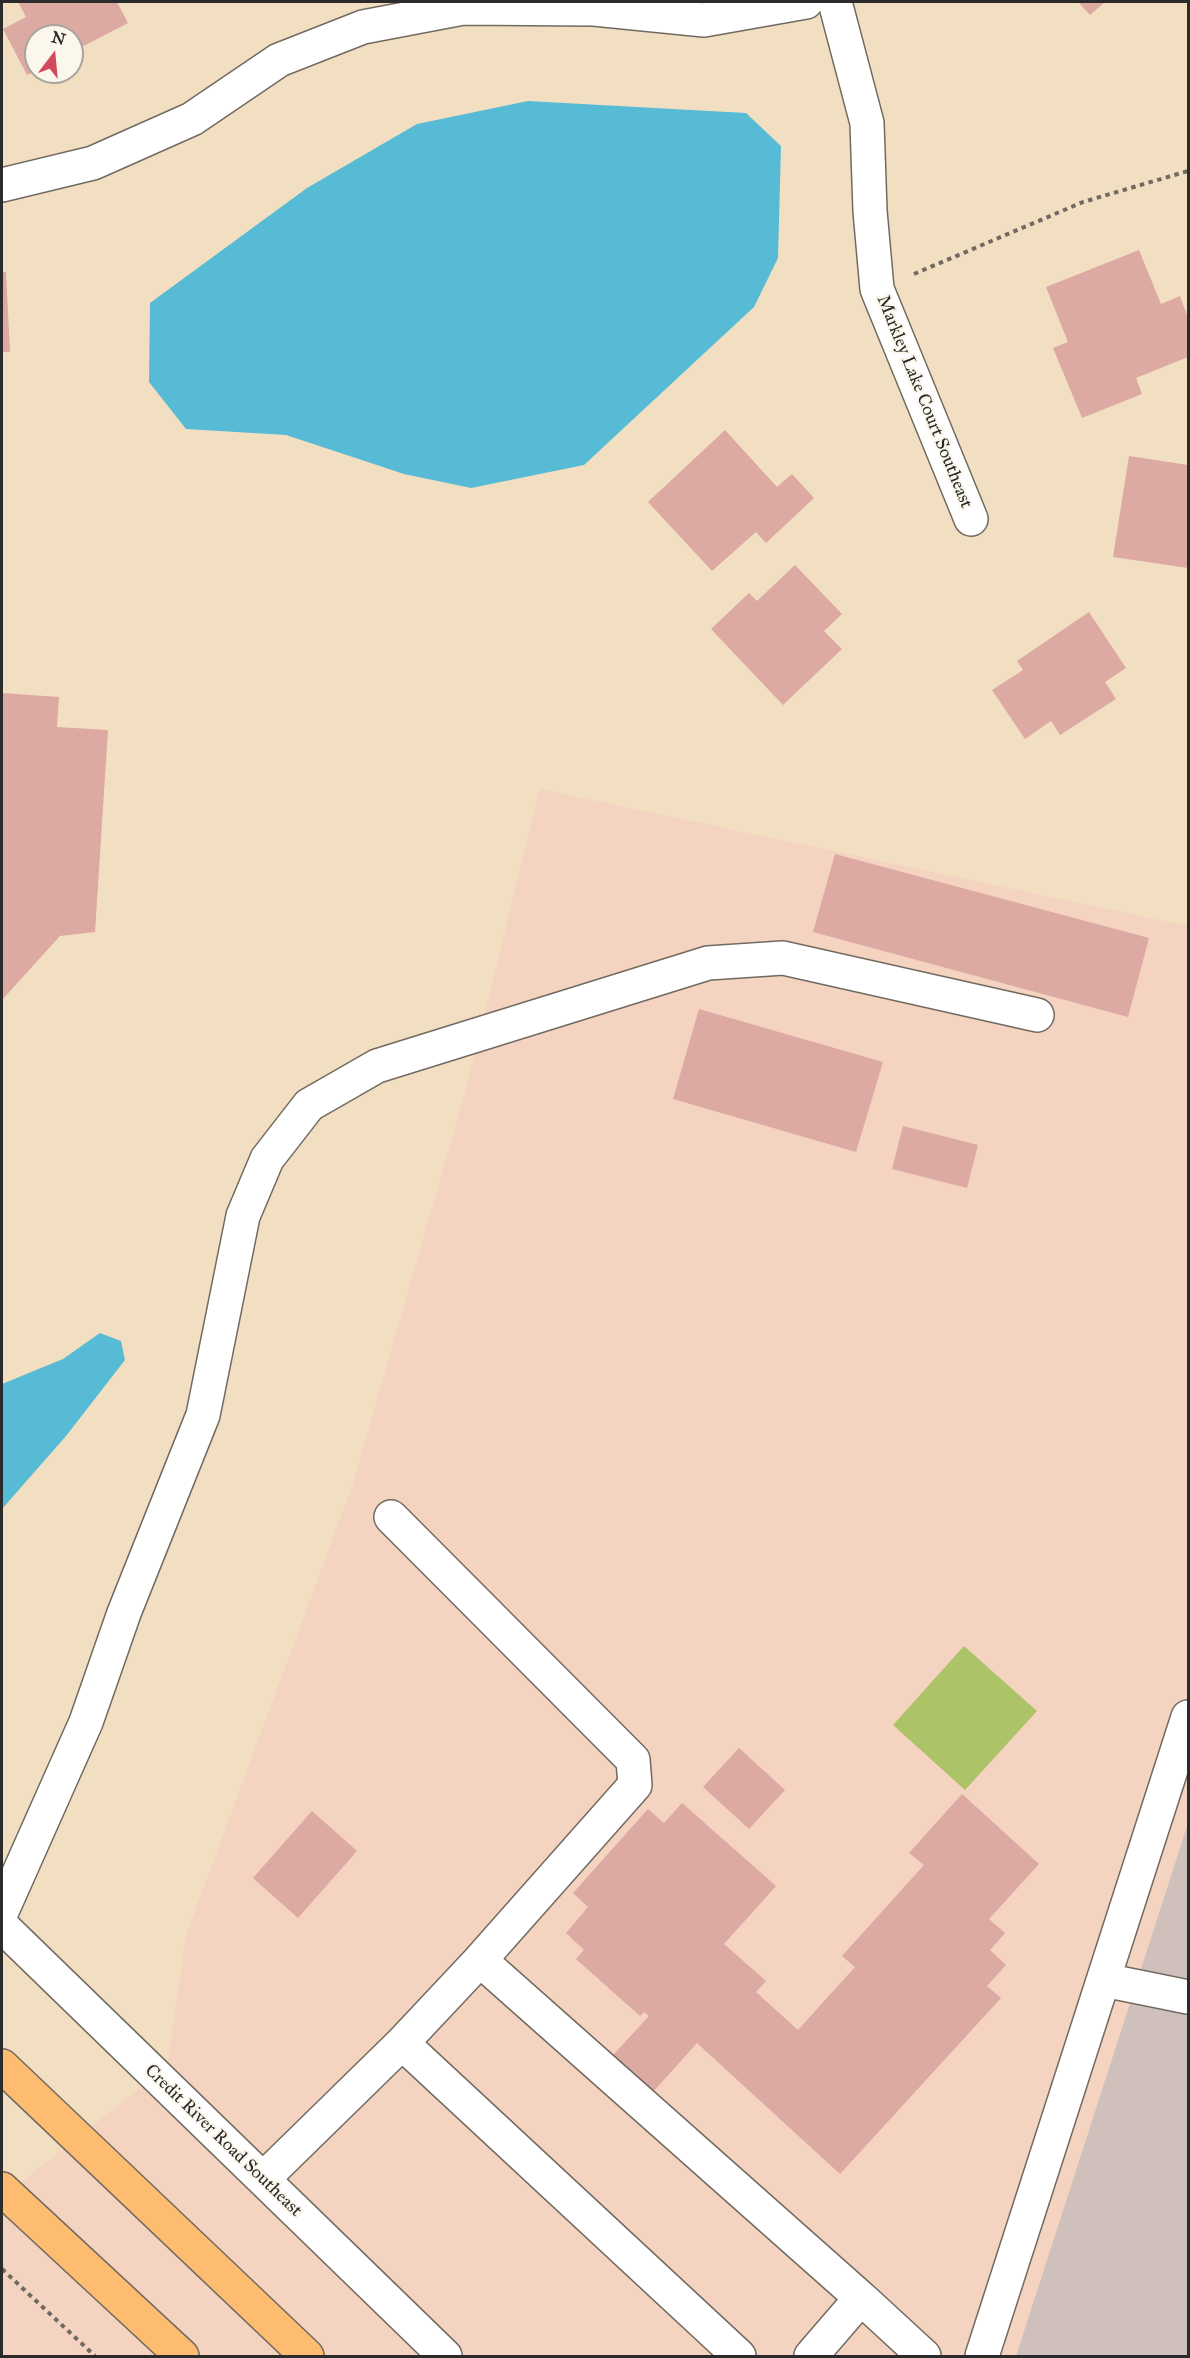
<!DOCTYPE html>
<style>
body{margin:0}
#map{position:relative;width:1190px;height:2358px;overflow:hidden;background:#f2dfc2;font-family:"IM FELL Great Primer",serif}
canvas{display:block}
.frame{position:absolute;inset:0;border:3px solid #2b2b2b;pointer-events:none}
.north{position:absolute;left:24px;top:24px;width:60px;height:60px;box-sizing:border-box;background:#fbf7ec;border:2px solid #a8a59f;border-radius:50%;rotate:16deg;font-size:16px;font-weight:700;line-height:24px;text-align:center;color:#2b2b2b}
.north::after{content:'';display:block;margin:auto;width:21px;height:27px;background:#d1495b;clip-path:polygon(50% 0,100% 100%,50% 72%,0 100%)}
</style>
<div id="map">
<canvas width="1190" height="2358"></canvas>
<div class="frame"></div>
<div class="north">N</div>
</div>
<script>
const g = document.querySelector('canvas').getContext('2d');
g.lineJoin = 'round';
function paint(path, color) {
  g.fillStyle = color;
  g.fill(path, 'evenodd');
}
function toPath(rows) {
  const path = new Path2D();
  for (const r of rows) {
    path.moveTo(r[0], r[1]);
    for (let i = 2; i < r.length; i += 2) path.lineTo(r[i], r[i + 1]);
  }
  return path;
}
function stroke(path, color, width, dash) {
  g.strokeStyle = color;
  g.lineWidth = width;
  g.lineCap = dash ? 'butt' : 'round';
  g.setLineDash(dash || []);
  g.stroke(path);
}
function write(font, color, halo, rows, align = 'center') {
  g.font = font + ' "IM FELL Great Primer",serif';
  g.lineWidth = 4.5;
  g.setLineDash([]);
  g.textBaseline = 'middle';
  g.strokeStyle = halo;
  g.fillStyle = color;
  for (const [text, x, y, turn = 0] of rows) {
    g.save();
    g.translate(x, y);
    g.rotate((+turn || 0) * Math.PI / 180);
    g.textAlign = isNaN(turn) ? turn : align;
    if (halo) g.strokeText(text, 0, 0);
    g.fillText(text, 0, 0);
    g.restore();
  }
}
const built = toPath([
 [540,789,1188,926,1188,1823,1016,2356,2,2356,2,2197,167,2067,186,1935,352,1487,465,1093]
]);
const industrial = toPath([
 [1188,1823,1188,2356,1016,2356,1100,2096]
]);
const green = toPath([
 [964,1646,1037,1711,965,1790,893,1725]
]);
const water = toPath([
 [528,101,746,113,781,146,778,258,754,307,584,465,471,488,404,474,286,435,186,429,149,382,150,303,307,188,417,124],
 [100,1333,121,1341,125,1360,66,1436,2,1509,2,1384,63,1359]
]);
const building = toPath([
 [18,2,117,2,128,23,72,52,72,36,36,36,36,71,27,75,3,29,26,17],
 [1078,2,1105,2,1090,15],
 [1139,250,1161,304,1180,296,1188,318,1188,357,1136,378,1142,394,1082,418,1053,348,1068,342,1046,287],
 [2,272,6,272,10,352,2,352],
 [725,430,777,487,792,474,814,498,766,543,756,532,712,571,648,502],
 [1129,456,1188,465,1188,568,1113,557],
 [795,565,842,614,824,631,842,649,783,705,711,629,749,593,757,601],
 [1089,612,1126,668,1105,682,1116,699,1060,735,1051,721,1025,739,992,690,1023,670,1017,661],
 [2,693,59,697,57,727,108,730,95,932,60,936,2,1000],
 [835,854,1149,938,1128,1017,813,932],
 [699,1009,883,1062,856,1152,673,1099],
 [903,1126,978,1145,967,1188,892,1169],
 [739,1748,785,1790,749,1829,703,1787],
 [962,1794,1039,1864,989,1919,1005,1933,990,1950,1006,1965,987,1986,1001,1998,840,2174,697,2043,643,2103,603,2066,649,2016,644,2012,640,2016,576,1959,584,1950,566,1933,588,1907,573,1893,648,1809,664,1823,682,1803,776,1886,724,1944,766,1981,756,1992,798,2030,855,1967,842,1956,924,1865,909,1853],
 [312,1811,357,1851,298,1918,253,1878]
]);
const path = toPath([
 [914,274,1083,202,1188,171],
 [2,2269,95,2356]
]);
const minor = toPath([
 [835,2,867,123,870,211,877,289,971,519],
 [2,185,93,163,192,119,279,60,363,27,463,8,594,9,704,20,806,2],
 [391,1517,633,1760,635,1785,480,1960],
 [2,1911,86,1722,124,1613,203,1415,243,1216,267,1159,309,1105,377,1066,708,963,783,958,1037,1015],
 [2,1926,445,2356],
 [1104,1980,1188,1997],
 [402,2043,480,1960,861,2298],
 [263,2179,402,2043,739,2356],
 [811,2356,861,2298,924,2356],
 [982,2356,1188,1717]
]);
const major = toPath([
 [2,2066,307,2356],
 [2,2189,182,2356]
]);
const streetNames = [
 ["Markley Lake Court Southeast",924,402,68],
 ["Credit River Road Southeast",223,2141,44]
];
paint(built, '#f4d3c1');
paint(industrial, '#d0c0bc');
paint(green, '#acc368');
paint(water, '#57bbd5');
paint(building, '#dca9a3');
stroke(minor, '#716a60', 36);
stroke(major, '#716a60', 36);
stroke(path, '#716a60', 4, [4.5, 4.5]);
stroke(minor, '#fff', 33);
stroke(major, '#fdbc6f', 33);
write('18px', '#2b2b2b', '#fbf7ec', streetNames);
</script>
